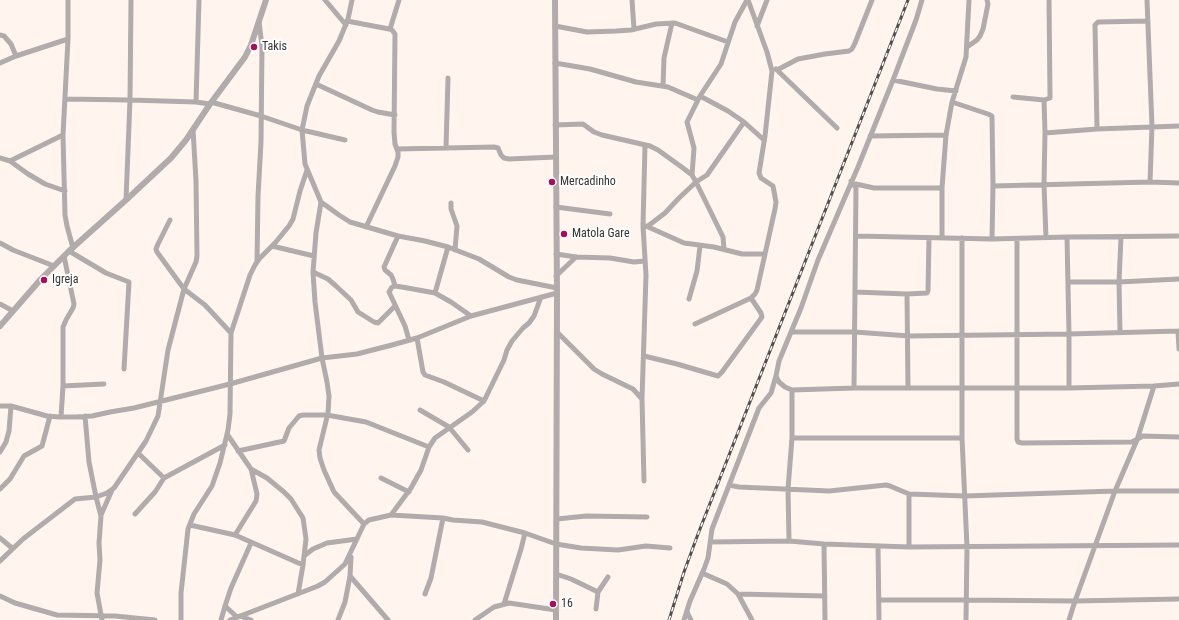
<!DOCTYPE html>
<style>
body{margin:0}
canvas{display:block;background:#fff5ee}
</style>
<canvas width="1179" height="620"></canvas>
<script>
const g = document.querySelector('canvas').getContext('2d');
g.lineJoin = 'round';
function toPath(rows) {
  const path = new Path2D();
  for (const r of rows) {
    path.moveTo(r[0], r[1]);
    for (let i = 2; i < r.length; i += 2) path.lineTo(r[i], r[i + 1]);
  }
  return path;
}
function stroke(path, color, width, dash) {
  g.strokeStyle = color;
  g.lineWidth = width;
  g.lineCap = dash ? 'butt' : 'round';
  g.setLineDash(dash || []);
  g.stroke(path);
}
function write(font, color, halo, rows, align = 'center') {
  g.font = font + ' "Roboto Condensed",sans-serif';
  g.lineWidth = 4;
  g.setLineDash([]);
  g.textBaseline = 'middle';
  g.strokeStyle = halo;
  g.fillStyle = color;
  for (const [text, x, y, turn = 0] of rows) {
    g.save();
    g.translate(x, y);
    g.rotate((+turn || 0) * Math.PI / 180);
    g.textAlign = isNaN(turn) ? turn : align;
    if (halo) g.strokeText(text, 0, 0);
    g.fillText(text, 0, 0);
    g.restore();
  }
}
const minor = toPath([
 [68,0,68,39,63,135,65,215,67,226,73,248],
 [325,0,346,25],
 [352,0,348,19,339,41,319,76,307,106,302,130,305,164,321,202,339,215,350,222,398,236,425,241,448,247,479,259,509,277,517,280,557,288],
 [632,0,634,29],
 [1147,0,1152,126,1150,182],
 [347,21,389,29,392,30,395,34,394,132,395,144,398,152,398,157,395,166,366,227],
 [555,26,587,32,616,31,631,30,656,24,675,23,728,42],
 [757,26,767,0],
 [390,29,399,0],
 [0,35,4,36,11,44,16,56],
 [967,47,977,40,980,36,983,29,988,4,987,0],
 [0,63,16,56,68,39],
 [555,63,590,69,636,82,668,87,698,100],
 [776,69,837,128],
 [777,70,798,59,825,54,849,51,852,49,855,43,872,0],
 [893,80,937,89,956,91],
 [316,84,372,110,378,112,395,115],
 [663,86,664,58,672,23],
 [700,96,728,111,744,122,764,140],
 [1013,97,1044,100,1050,98,1050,96,1049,0],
 [65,99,130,100,196,102,210,104],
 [1044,100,1045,133,1044,184,1046,238],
 [196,102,199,0],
 [211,102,261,116,302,130,345,140],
 [952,102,988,114,992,116,993,186,992,239],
 [555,125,583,124,594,132,602,135,650,146,658,150,683,168,692,175,696,182,723,237,724,249],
 [1097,129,1095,25,1098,22,1147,21],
 [1045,133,1097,129,1179,126],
 [870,136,946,135],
 [446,148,448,78],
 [397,149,494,147,498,148,501,155,504,158,509,159,556,157],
 [0,158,10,161,28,174,45,184,65,191],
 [10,161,63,135],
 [692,175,694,148,687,122,700,96,721,64,735,22,747,0],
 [851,181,856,188,854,388],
 [856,184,874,188,942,188],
 [993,186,1150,182,1179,183],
 [126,200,130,100,131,0],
 [321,202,316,233,313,272,315,302,322,358,327,382,329,396,328,413,319,450,320,458,324,470,334,492,364,524],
 [451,203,451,209,457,226,455,250],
 [556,207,610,214],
 [170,220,158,244,156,249,157,252,184,289,205,305,231,333],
 [646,226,684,243,714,247,742,254,764,254],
 [648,226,665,213,679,198,696,182,707,175,744,122],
 [856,236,992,239,1067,237,1179,236],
 [1067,237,1069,334,1069,388],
 [942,238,942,188,946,135,952,102,966,57,969,0],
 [962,238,962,438,967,547,966,620],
 [1017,239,1017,439,1018,442,1022,443,1132,442,1143,436,1179,437],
 [0,243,13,250,54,266],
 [272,246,314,256],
 [69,251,106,273,129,282,124,369],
 [556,254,576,257,610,258,634,262,645,261],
 [257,262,258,196,261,142,262,47,259,21],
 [313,272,328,279,336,286,351,300,358,312,374,322,378,323,395,306],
 [556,276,576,257],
 [1068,282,1119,282,1179,279],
 [395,286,393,279,391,275,385,270,384,267,398,236],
 [855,292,907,294,927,293,928,291,929,238],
 [435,293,448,247],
 [907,294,908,388],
 [689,299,697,271,700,246],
 [0,304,13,311],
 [695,324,751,298,755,294,757,290,775,209,776,202,773,186,761,178,759,173,765,136,772,71,767,52,748,0],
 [1178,331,1179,349],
 [557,332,594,369,602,374,633,389,642,399,644,481],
 [791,332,855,332,909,336,1069,334,1179,331],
 [1120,332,1119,282,1121,237],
 [417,338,423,372,425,375,444,382,484,401],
 [409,340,405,326,389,292,392,287,395,286,402,287,435,293,451,302,471,316],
 [644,356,677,364,718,376,722,372,762,317,761,313,751,298],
 [776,376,779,382,785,387,792,390,854,388,1069,388,1154,386,1179,384],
 [63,386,104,384],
 [642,399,646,275,643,226,645,145],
 [0,406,11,406,47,416,59,417,76,417,92,416,110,412,134,408,230,384,322,358,357,354,392,345,417,338,471,316,557,293],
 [420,410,449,427,468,450],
 [85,416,89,462,96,497,101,516,99,543,100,560,97,593,102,620],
 [61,417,63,386,63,327,66,320,73,308,74,304,64,256],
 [227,434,251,469,257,494,256,501,235,535],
 [792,438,962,438],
 [238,451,284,441,289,428,299,416,303,415,327,415,366,422,429,447,435,438,472,412,484,401,504,360,507,350,512,341,523,328,529,323,534,316,541,297],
 [0,452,6,442,9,431,11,406],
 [138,453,164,478],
 [251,469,267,478,284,492,291,499,303,518,306,539,303,565,298,594],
 [381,478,409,492],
 [729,485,739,487,829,491,886,485,890,486,909,494,965,496,1115,491,1179,491],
 [0,489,10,479,24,456,42,446,50,416],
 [135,514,155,492,164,478,225,445],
 [101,515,112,490],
 [391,515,411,488,421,470,429,447],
 [557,519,586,516,647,517],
 [190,525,235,535,303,565],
 [0,538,12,548],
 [789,541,788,489,792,438,792,390],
 [710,542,789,541,824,544,909,547,1179,545],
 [824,544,825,620],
 [878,546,879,620],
 [909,547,909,494],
 [304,556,313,549,327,543,357,539],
 [0,561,23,539,75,499,96,497,107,493,114,488,146,441,158,416,168,350,184,289,196,262,197,256,196,181,193,129],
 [702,573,727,584,738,594,825,596],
 [556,574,571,579,598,592,596,609],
 [350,576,388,620],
 [598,592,608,577],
 [425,594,431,578,443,518],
 [738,594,752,620],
 [0,596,15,603,57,615,115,616,155,620],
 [879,600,966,600,1075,601,1179,599],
 [504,604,521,549,525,533],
 [225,606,237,617],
 [687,611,688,614,691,620],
 [240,616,251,620],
 [181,620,181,593,188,529,194,514,212,486,220,463,228,430,230,414,231,333,250,275,255,265,259,259,275,243,289,226,293,219,300,191,307,170],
 [221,620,225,606,231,588,251,543],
 [230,620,318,586,325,582,345,564,364,524,369,520,391,515,443,518,453,520,482,522,525,533,556,544,581,548,618,550,646,546,670,548],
 [338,620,345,602,350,576,351,557],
 [475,620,494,607,509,603,556,610],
 [684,620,690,601,704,569,708,558,712,529,759,408,771,393,776,376,779,361,801,308,818,260,858,167,893,80,916,20,922,0],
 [1069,620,1075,601,1115,491,1137,440,1154,386]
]);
const tertiary = toPath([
 [555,0,557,293,556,620],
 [0,326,41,279,69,251,126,200,171,158,186,140,210,104,245,57,251,45,266,0]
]);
const rail = toPath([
 [669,620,684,572,698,534,908,0]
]);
const markers = [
 [254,47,4,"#a0125c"],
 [552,182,4,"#a0125c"],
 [564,234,4,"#a0125c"],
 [44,280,4,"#a0125c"],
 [553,604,4,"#a0125c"]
];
const poiNames = [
 ["Takis",262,47],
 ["Mercadinho",560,182],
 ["Matola Gare",572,234],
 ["Igreja",52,280],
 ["16",561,604]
];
stroke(minor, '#b1abab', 5);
stroke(tertiary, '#b1abab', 6);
stroke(rail, '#534f4c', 3);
stroke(rail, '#fff', 1.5, [4.5]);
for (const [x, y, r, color] of markers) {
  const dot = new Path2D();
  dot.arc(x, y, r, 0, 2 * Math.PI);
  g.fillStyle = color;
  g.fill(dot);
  stroke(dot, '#fff', 1.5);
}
write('12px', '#373431', '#fff', poiNames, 'left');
</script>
